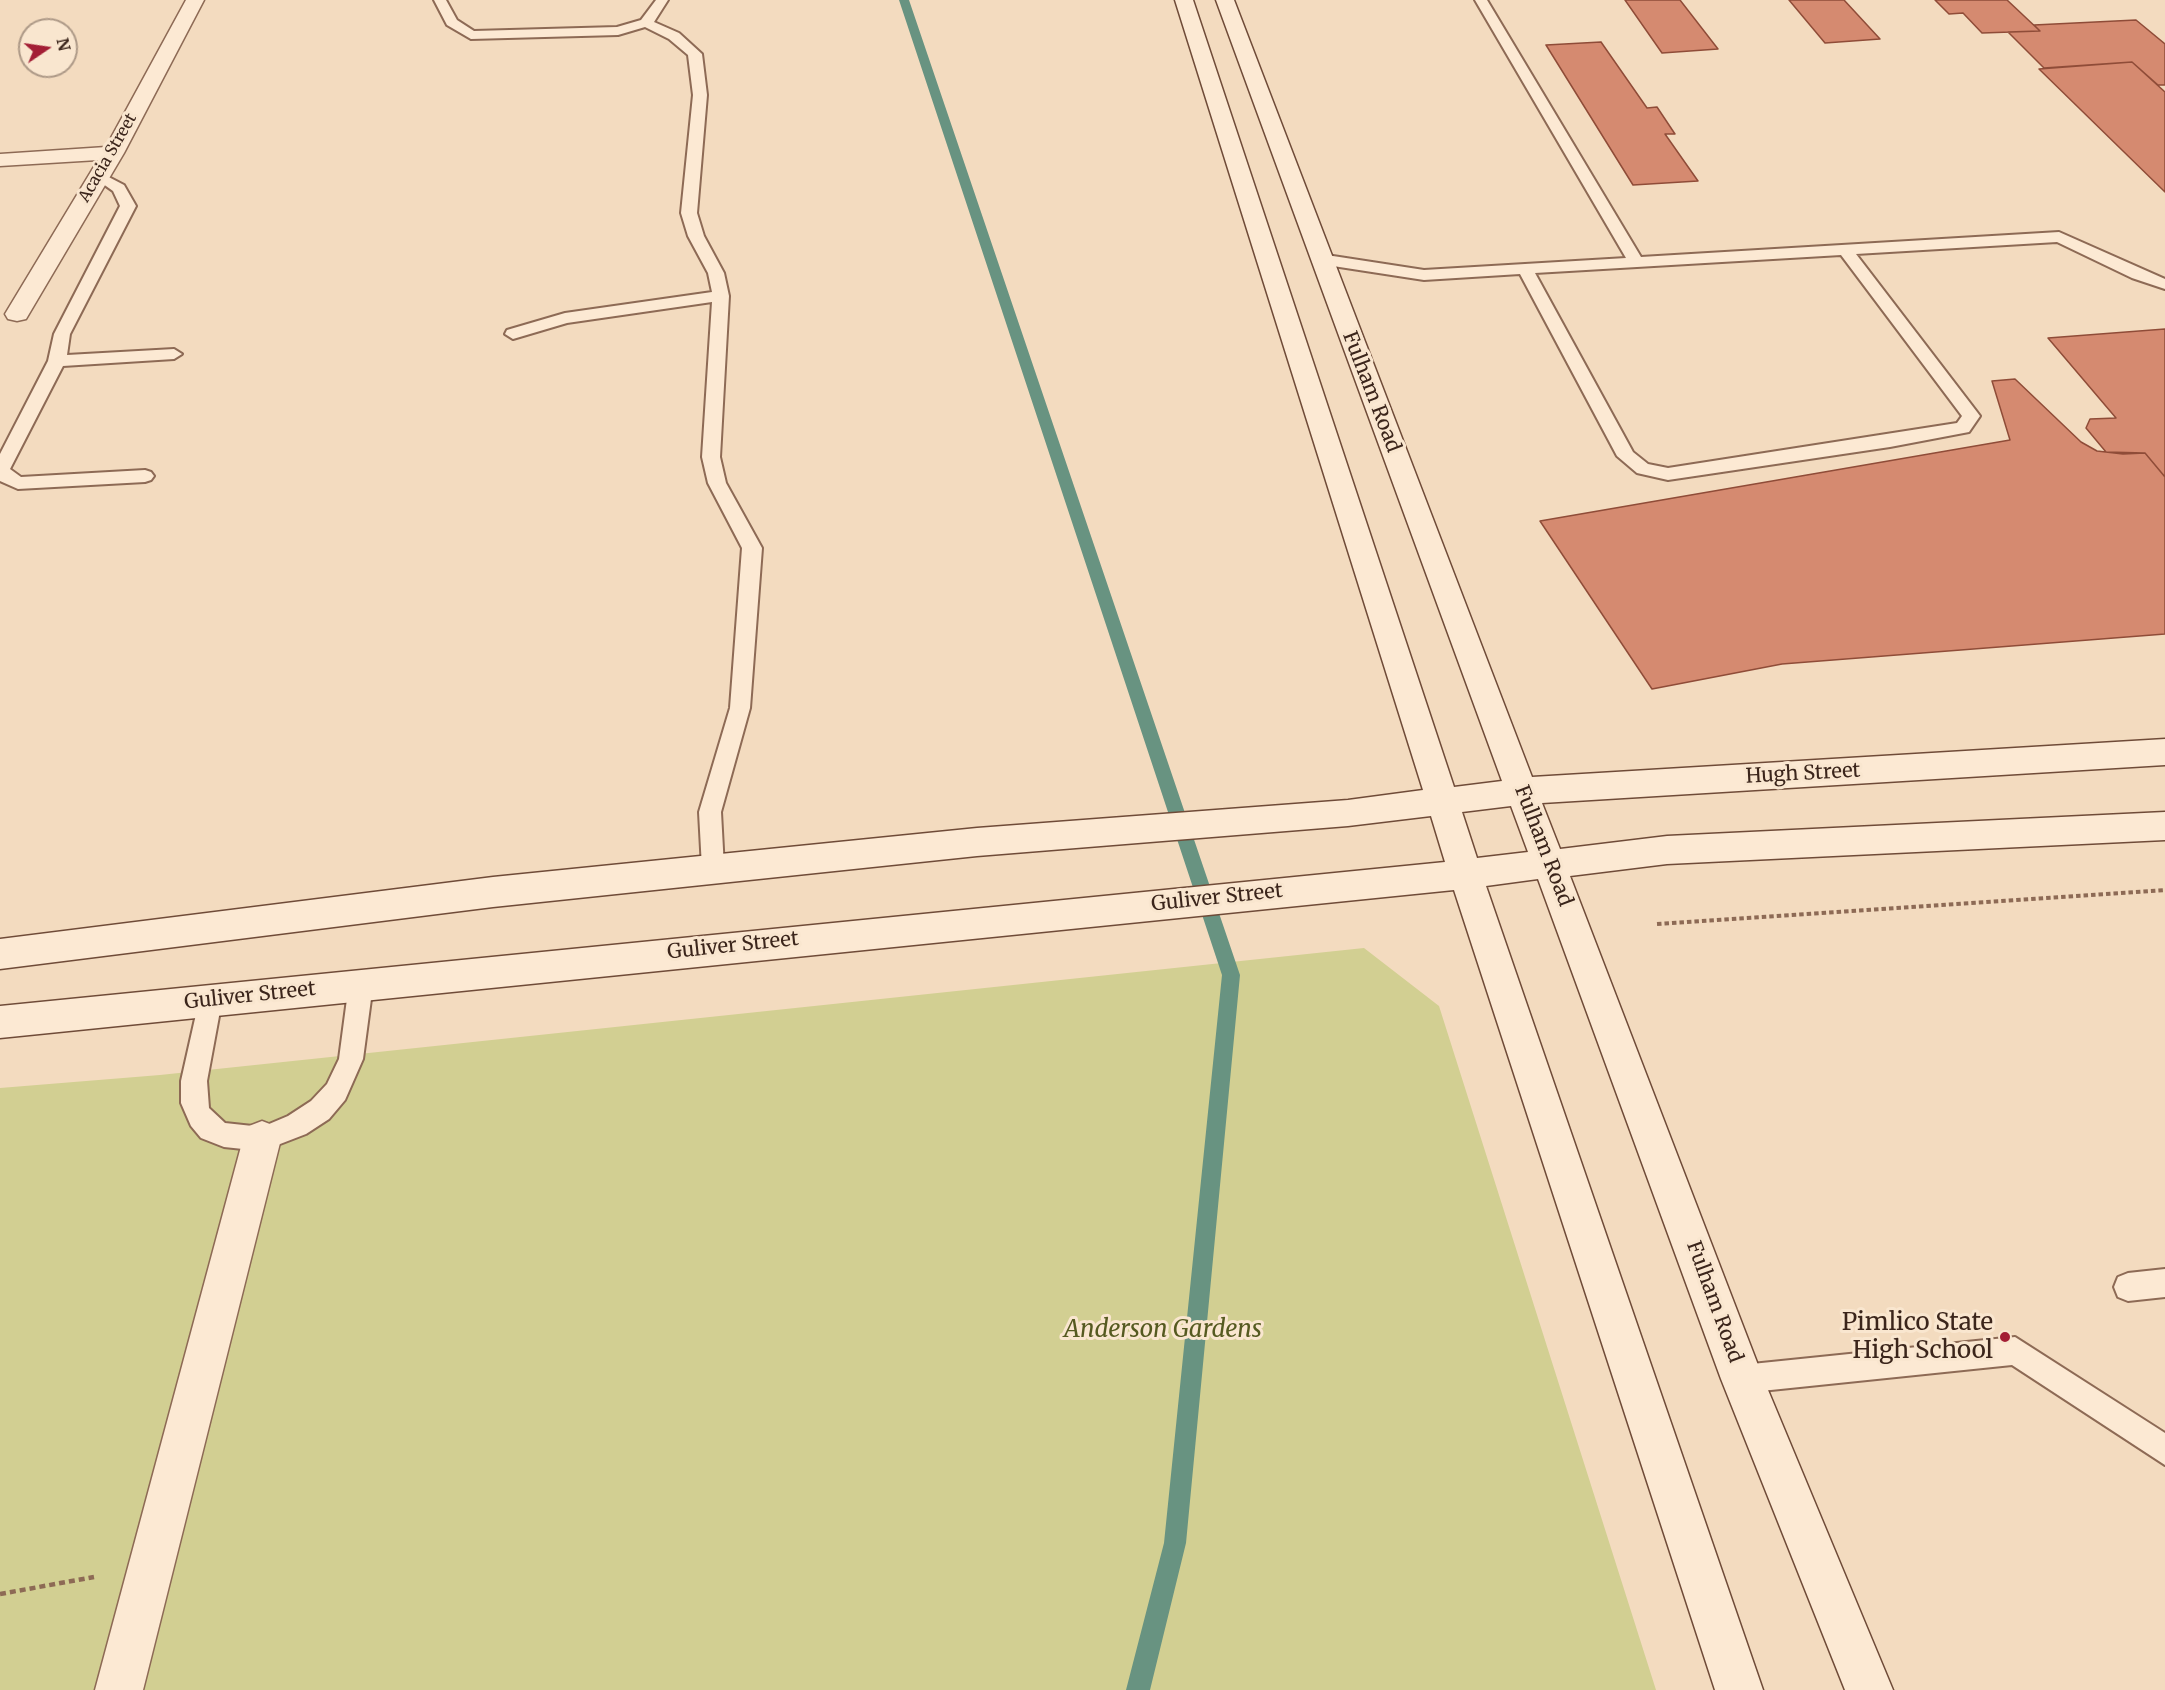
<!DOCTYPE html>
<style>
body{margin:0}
#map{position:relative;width:2165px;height:1690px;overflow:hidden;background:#f3dbbf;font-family:Merriweather,serif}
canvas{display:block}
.north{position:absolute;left:18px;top:18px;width:60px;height:60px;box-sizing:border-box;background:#f9e6cf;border:2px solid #ad9987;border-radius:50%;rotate:77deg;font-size:16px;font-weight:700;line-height:24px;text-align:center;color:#3b251b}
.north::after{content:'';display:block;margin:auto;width:21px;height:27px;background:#a31e35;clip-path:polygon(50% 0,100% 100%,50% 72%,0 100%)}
</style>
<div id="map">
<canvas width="2165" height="1690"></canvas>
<div class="north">N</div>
</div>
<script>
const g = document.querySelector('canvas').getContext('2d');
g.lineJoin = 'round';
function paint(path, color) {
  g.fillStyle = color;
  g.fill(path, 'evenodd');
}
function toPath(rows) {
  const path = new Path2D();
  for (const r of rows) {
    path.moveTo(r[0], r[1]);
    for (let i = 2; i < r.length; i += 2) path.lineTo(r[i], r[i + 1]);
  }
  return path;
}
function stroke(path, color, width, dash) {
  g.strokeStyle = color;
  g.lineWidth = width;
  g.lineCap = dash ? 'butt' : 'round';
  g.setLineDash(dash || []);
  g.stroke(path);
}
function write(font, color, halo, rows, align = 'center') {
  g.font = font + ' Merriweather,serif';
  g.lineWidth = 6;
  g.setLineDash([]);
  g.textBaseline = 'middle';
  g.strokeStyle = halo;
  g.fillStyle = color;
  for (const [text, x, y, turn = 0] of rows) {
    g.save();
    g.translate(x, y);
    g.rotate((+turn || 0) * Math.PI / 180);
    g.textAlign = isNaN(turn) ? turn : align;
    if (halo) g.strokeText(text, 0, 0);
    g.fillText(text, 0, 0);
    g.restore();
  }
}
const green = toPath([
 [1364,948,1439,1006,1656,1690,0,1690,0,1088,160,1075]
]);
const stream = toPath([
 [899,0,909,0,1240,975,1186,1543,1150,1690,1126,1690,1164,1543,1222,975,899,0]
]);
const building = toPath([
 [1625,0,1680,0,1718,49,1662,53,1625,0],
 [1789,0,1844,0,1880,39,1825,43,1789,0],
 [1935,0,2007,0,2040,31,1982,33,1963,13,1949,14,1935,0],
 [2136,20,2165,44,2165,85,2158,85,2132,62,2044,68,2008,32,2040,31,2034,25,2136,20],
 [1601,42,1647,108,1657,107,1675,134,1665,134,1698,181,1633,185,1546,45,1601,42],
 [2132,62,2165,92,2165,192,2039,69,2132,62],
 [2165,329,2165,477,2145,453,2106,452,2086,428,2090,419,2116,418,2048,338,2165,329],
 [2015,379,2081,442,2097,451,2123,454,2145,453,2165,477,2165,634,1782,664,1652,689,1540,521,2010,440,1992,381,2015,379]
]);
const pathFar1 = toPath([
 [1657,924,2165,890]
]);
const path = toPath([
 [0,1594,94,1577]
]);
const lane = toPath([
 [434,0,446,0,457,20,474,31,617,27,641,20,656,0,668,0,654,22,679,33,702,54,707,95,697,213,704,236,724,273,729,296,720,457,726,483,762,548,750,708,721,812,724,868,721,875,713,878,705,875,702,868,699,812,730,708,742,548,708,483,702,457,712,302,567,323,513,339,505,334,507,330,565,313,712,292,708,273,688,236,681,213,693,95,688,55,669,39,645,27,618,35,471,39,447,25,434,0],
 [1475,0,1487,0,1641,257,2059,232,2165,279,2165,289,2132,278,2057,242,1856,254,1977,412,1980,416,1969,432,1890,447,1668,480,1637,473,1617,456,1520,274,1424,280,1320,264,1312,259,1320,254,1424,270,1626,258,1475,0],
 [1841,255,1962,416,1957,423,1668,468,1648,464,1633,452,1535,273,1841,255],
 [99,172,124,185,136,206,70,334,67,355,174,349,182,354,174,359,63,366,10,469,21,477,145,470,151,472,154,476,151,480,145,482,18,489,0,481,0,454,48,361,54,334,120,206,113,191,92,176,99,172],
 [361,973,370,976,373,984,363,1059,345,1100,329,1119,306,1134,262,1151,224,1147,201,1138,191,1126,181,1103,181,1081,201,992,210,989,219,992,222,1000,207,1081,209,1108,225,1123,262,1127,288,1116,311,1101,327,1084,339,1059,349,984,352,976,361,973],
 [2165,1269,2165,1297,2128,1301,2118,1297,2114,1287,2118,1277,2128,1273,2165,1269],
 [2015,1337,2165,1433,2165,1465,2012,1365,1742,1393,1732,1389,1728,1379,1732,1369,1742,1365,2015,1337]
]);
const street = toPath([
 [186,0,204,0,124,153,26,319,17,321,8,319,5,314,98,160,0,166,0,154,106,147,186,0],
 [262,1121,275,1126,281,1139,143,1690,95,1690,243,1139,249,1126,262,1121]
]);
const secondary = toPath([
 [1175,0,1193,0,1454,787,1502,781,1216,0,1234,0,1532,777,2165,739,2165,765,1542,803,1560,849,1667,836,2165,812,2165,840,1667,864,1570,876,1763,1378,1893,1690,1845,1690,1721,1379,1538,879,1486,886,1763,1690,1715,1690,1454,890,0,1038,0,1006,1445,862,1431,816,1348,826,977,856,493,907,0,969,0,939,493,877,977,828,1348,800,1423,790,1175,0],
 [1511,806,1528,852,1477,858,1462,812,1511,806]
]);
const markers = [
 [2005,1337,6,"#a31e35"]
];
const farStreetnames = [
 ["Acacia Street",108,158,-60]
];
const streetNames = [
 ["Fulham Road",1371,392,69],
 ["Hugh Street",1803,774,-3],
 ["Fulham Road",1543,846,69],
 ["Guliver Street",1217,898,-6],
 ["Guliver Street",733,946,-6],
 ["Guliver Street",250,996,-6],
 ["Fulham Road",1714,1302,70]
];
const nearPoinames = [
 ["Pimlico State",1993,1323],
 ["High School",1993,1351]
];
const nearParknames = [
 ["Anderson Gardens",1163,1330]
];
paint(green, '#d2cf92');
paint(stream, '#689381');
paint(building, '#d58a70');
stroke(building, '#8f4c38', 1.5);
stroke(lane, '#8d6a55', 4);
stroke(street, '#8d6a55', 3);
stroke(secondary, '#6f4b38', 3);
stroke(pathFar1, '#8d6a55', 4, [4.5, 3]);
stroke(path, '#8d6a55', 4.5, [6, 4]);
paint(lane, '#fce9d3');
paint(street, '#fce9d3');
paint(secondary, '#fce9d3');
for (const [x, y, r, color] of markers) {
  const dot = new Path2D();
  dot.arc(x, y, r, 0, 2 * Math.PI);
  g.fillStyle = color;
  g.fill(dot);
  stroke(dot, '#f9e6cf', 2);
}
write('16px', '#3b251b', '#f9e6cf', farStreetnames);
write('20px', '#3b251b', '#f9e6cf', streetNames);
write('24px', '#3b251b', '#f9e6cf', nearPoinames, 'right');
write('italic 24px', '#555a20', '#f9e6cf', nearParknames);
</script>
